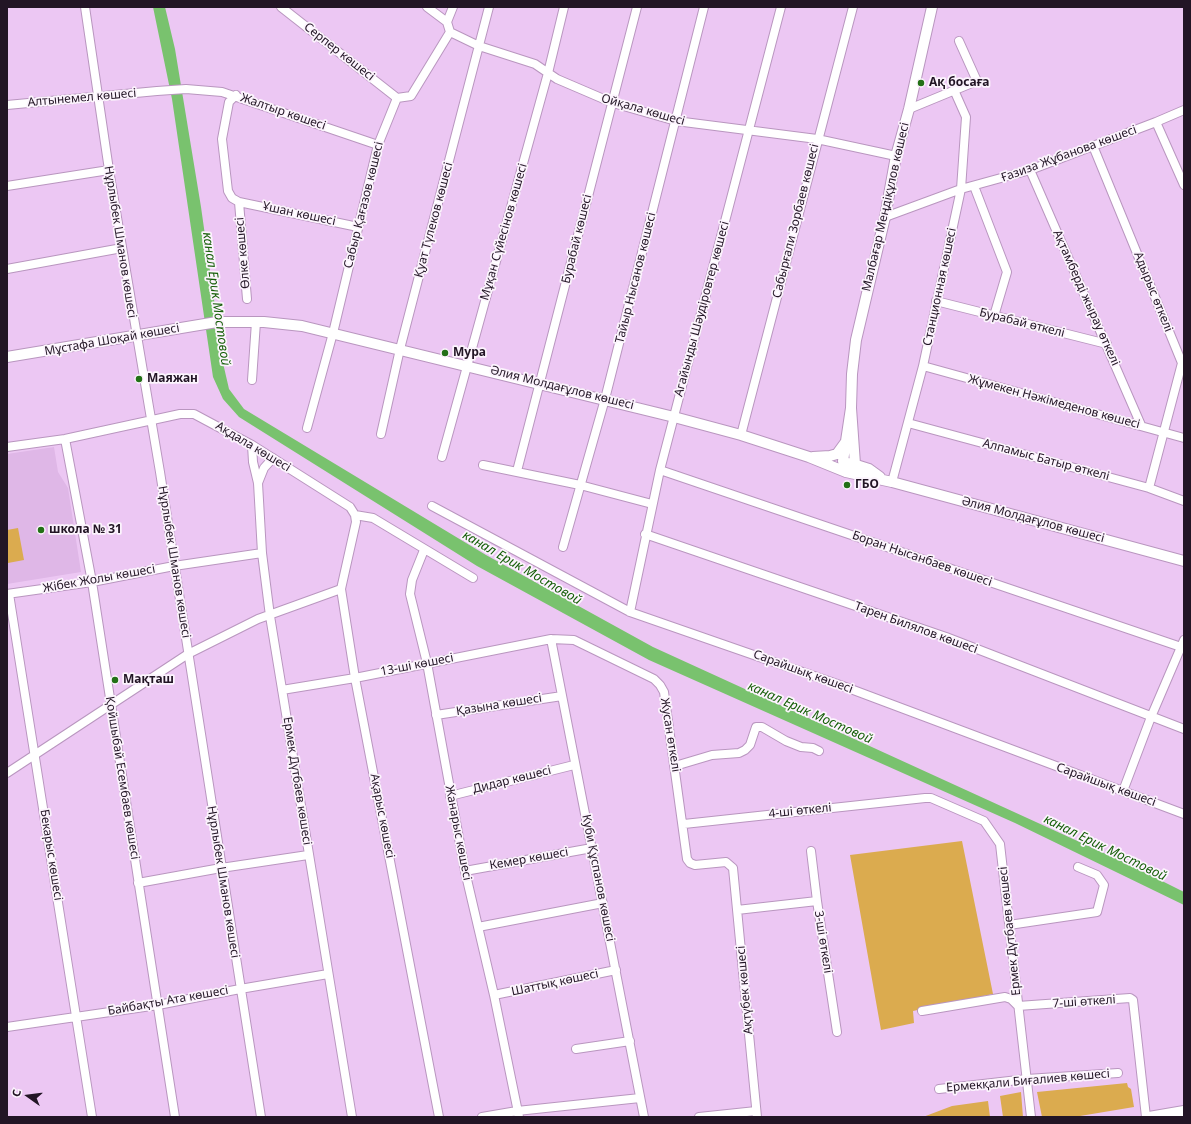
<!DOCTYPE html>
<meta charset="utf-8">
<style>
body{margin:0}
#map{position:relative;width:1191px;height:1124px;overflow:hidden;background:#ecc7f3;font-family:"Noto Sans",sans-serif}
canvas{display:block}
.frame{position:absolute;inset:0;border:8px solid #221525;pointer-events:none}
.north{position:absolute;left:8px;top:1076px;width:40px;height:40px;-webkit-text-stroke:3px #fcf4fd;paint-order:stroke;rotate:284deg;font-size:11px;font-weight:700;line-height:16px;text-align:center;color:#221525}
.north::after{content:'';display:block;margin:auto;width:14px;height:18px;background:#221525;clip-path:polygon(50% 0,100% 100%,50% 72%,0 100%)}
</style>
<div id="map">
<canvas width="1191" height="1124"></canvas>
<div class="frame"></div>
<div class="north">С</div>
</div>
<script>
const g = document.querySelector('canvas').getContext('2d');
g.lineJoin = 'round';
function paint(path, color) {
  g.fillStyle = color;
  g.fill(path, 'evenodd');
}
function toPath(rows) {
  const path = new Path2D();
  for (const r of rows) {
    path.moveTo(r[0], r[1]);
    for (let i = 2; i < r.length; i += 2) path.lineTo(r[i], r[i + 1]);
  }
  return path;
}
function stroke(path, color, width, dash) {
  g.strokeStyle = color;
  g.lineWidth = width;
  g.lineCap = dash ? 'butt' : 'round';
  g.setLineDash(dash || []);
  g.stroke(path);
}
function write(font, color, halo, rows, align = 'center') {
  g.font = font + ' "Noto Sans",sans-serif';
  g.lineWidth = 3.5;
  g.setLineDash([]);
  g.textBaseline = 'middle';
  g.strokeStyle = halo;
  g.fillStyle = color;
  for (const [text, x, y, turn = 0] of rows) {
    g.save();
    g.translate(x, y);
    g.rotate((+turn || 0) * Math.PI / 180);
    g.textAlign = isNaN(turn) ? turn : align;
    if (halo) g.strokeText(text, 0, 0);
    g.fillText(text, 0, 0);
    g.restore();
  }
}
const built = toPath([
 [54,447,58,472,68,488,81,572,7,584,7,454]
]);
const green = toPath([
 [18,528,24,560,8,563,7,530],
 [962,841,993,994,913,1011,914,1023,881,1030,850,855],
 [1127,1083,1128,1087,1131,1089,1134,1107,1074,1117,1042,1117,1037,1092],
 [1021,1092,1023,1117,1003,1117,1000,1096],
 [988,1101,990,1117,923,1117,952,1106]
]);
const water = toPath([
 [153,7,165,7,175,49,201,207,223,363,229,389,244,409,486,555,653,647,1130,865,1184,892,1184,905,1015,823,649,660,477,566,239,417,223,399,213,377,172,99]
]);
const minor = toPath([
 [85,7,109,170,160,472,261,1117],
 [281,7,397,98],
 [427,7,447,22],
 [450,32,479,46,535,64,557,79,613,103,676,121,817,139,896,156],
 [236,95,229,102,222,139,228,191,232,198,239,202,247,299],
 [7,105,157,91,186,89,222,92,378,145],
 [909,109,977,81,959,41],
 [1156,122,1184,185],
 [1093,146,1182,363,1149,488],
 [1030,170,1141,425],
 [7,186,109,170],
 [974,186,1007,272,994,316],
 [239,202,358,227],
 [885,217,961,189,1030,170,1156,122,1184,110],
 [7,269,122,248],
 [936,301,1107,344],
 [923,366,1184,438],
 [252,380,256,322],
 [908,423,1149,488,1184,501],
 [307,428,333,333,378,145,397,98,411,96,450,32,447,22,453,7],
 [381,434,400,349,489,7],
 [741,435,853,7],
 [65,439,92,582,175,1117],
 [252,445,253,462,258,483,262,553,270,616,352,1117],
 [7,447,65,439,180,414,194,414,252,445,350,507,355,515,373,518,473,578],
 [442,457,548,73,564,7],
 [483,465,580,485,652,504],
 [660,470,1184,648],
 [517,471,637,7],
 [892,482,923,366,961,189,966,117,954,90],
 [258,483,264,468,273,458],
 [432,506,630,612,840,685,1184,814],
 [355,515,356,522,341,589,355,678,439,1117],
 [645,534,946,637,1184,729],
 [563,547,605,399,704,7],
 [424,550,412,580,410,594,427,663,465,871,494,995,519,1117],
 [7,594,92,582,174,566,262,553],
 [9,594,92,1117],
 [630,612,660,470,781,7],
 [551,639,644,1117],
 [282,690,355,678,551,639,574,640,654,679,660,685,664,692,687,859,690,863,695,865,726,862,733,868,757,1117],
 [436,715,562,696],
 [675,766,712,755,739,753,745,750,750,745,756,727,762,727,786,741,801,747,813,748,819,751],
 [7,773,188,654,258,619,341,589],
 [1123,791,1151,717,1184,640],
 [450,796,574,765],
 [684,824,925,798,931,798,984,821,1000,844,1031,1117],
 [811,851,817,901,837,1032],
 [465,871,592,848],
 [138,883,221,868,308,855],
 [737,910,817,901],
 [1009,925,1097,912,1104,885,1097,875,1078,867],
 [478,927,603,903],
 [494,995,616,970],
 [922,1011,1005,997,1011,999,1018,1006,1130,998,1133,1000,1146,1117],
 [7,1027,158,1005,240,989,328,974],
 [576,1049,630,1041],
 [939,1089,1027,1079,1118,1073],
 [482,1117,517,1111,640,1098],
 [699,1117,756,1111]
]);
const major = toPath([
 [7,357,217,322,264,322,302,326,674,417,741,435,809,457,846,472,892,482,1184,561],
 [851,408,843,461,846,472,852,469,855,464,851,408,852,374,856,340,885,217,896,156,909,109,932,7],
 [813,457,830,456,837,454,845,443],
 [850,463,869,469,880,477],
 [1149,1117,1184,1111]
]);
const markers = [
 [921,83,4,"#227016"],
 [445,353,4,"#227016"],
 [139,379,4,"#227016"],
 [847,485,4,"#227016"],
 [41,530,4,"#227016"],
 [115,680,4,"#227016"]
];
const streetNames = [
 ["Серпер көшесі",339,52,38],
 ["Алтынемел көшесі",82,98,-5],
 ["Ойқала көшесі",643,110,16],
 ["Жалтыр көшесі",283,112,19],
 ["Ғазиза Жұбанова көшесі",1069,154,-20],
 ["Сабыр Қағазов көшесі",364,205,-76],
 ["Малбағар Меңдіқұлов көшесі",886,207,-77],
 ["Ұшан көшесі",299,214,12],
 ["Қуат Түлеков көшесі",434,220,-75],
 ["Сабырғали Зорбаев көшесі",796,221,-76],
 ["Мұқан Сүйесінов көшесі",504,232,-74],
 ["Бурабай көшесi",577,239,-76],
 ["Нұрлыбек Шманов көшесі",120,242,81],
 ["Өлке көшесі",243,253,-95],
 ["Тайыр Нысанов көшесi",636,278,-76],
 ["Станционная көшесі",940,287,-78],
 ["Адырыс өткелі",1153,292,68],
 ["Ақтамберді жырау өткелі",1086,298,66],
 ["Агайынды Шәудіровтер көшесi",702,309,-75],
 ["Бурабай өткелі",1022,323,14],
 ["Мұстафа Шоқай көшесi",112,340,-10],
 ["Әлия Молдағұлов көшесі",562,388,14],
 ["Жұмекен Нәжімеденов көшесі",1054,402,15],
 ["Ақдала көшесі",253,447,31],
 ["Алпамыс Батыр өткелі",1046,460,15],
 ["Әлия Молдағұлов көшесі",1033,520,15],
 ["Боран Нысанбаев көшесі",922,559,19],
 ["Нұрлыбек Шманов көшесі",174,562,81],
 ["Жібек Жолы көшесі",99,579,-10],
 ["Тарен Билялов көшесі",916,628,20],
 ["13-ші көшесi",417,665,-11],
 ["Сарайшық көшесі",803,672,20],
 ["Қазына көшесі",499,705,-9],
 ["Жусан өткелі",670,735,81],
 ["Қойшыбай Есембаев көшесі",122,778,81],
 ["Дидар көшесі",512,780,-14],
 ["Ермек Дүтбаев көшесi",297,781,81],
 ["Сарайшық көшесі",1106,785,20],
 ["4-шi өткелi",800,811,-6],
 ["Ақарыс көшесi",382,816,79],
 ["Жанарыс көшесі",458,833,79],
 ["Бекарыс көшесі",51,855,81],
 ["Кемер көшесі",529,859,-10],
 ["Куби Құспанов көшесi",598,878,79],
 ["Нұрлыбек Шманов көшесі",223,882,81],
 ["Ермек Дүтбаев көшесi",1010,931,-96],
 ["3-шi өткелi",823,942,81],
 ["Шаттық көшесі",555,983,-12],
 ["Ақтүбек көшесi",745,990,-95],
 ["Байбақты Ата көшесі",168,1001,-10],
 ["7-шi өткелi",1084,1002,-4],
 ["Ермекқали Биғалиев көшесі",1028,1081,-5]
];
const poiNames = [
 ["Ақ босаға",929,83],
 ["Мура",453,353],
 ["Маяжан",147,379],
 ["ГБО",855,485],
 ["школа № 31",49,530],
 ["Мақташ",123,680]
];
const waterNames = [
 ["канал Ерик Мостовой",216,299,82],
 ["канал Ерик Мостовой",522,568,30],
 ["канал Ерик Мостовой",810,713,24],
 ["канал Ерик Мостовой",1105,848,26]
];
paint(built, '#dfb7e7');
paint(green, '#dbab4f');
paint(water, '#79c26e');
stroke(minor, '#b996bf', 10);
stroke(major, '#b996bf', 12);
stroke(minor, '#fff', 8);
stroke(major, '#fff', 10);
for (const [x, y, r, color] of markers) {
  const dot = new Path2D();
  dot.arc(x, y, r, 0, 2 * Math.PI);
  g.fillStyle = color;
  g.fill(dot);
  stroke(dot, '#fcf4fd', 1.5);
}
write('12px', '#221525', '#fcf4fd', streetNames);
write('bold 12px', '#221525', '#fcf4fd', poiNames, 'left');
write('italic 13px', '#155e08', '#fcf4fd', waterNames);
</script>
